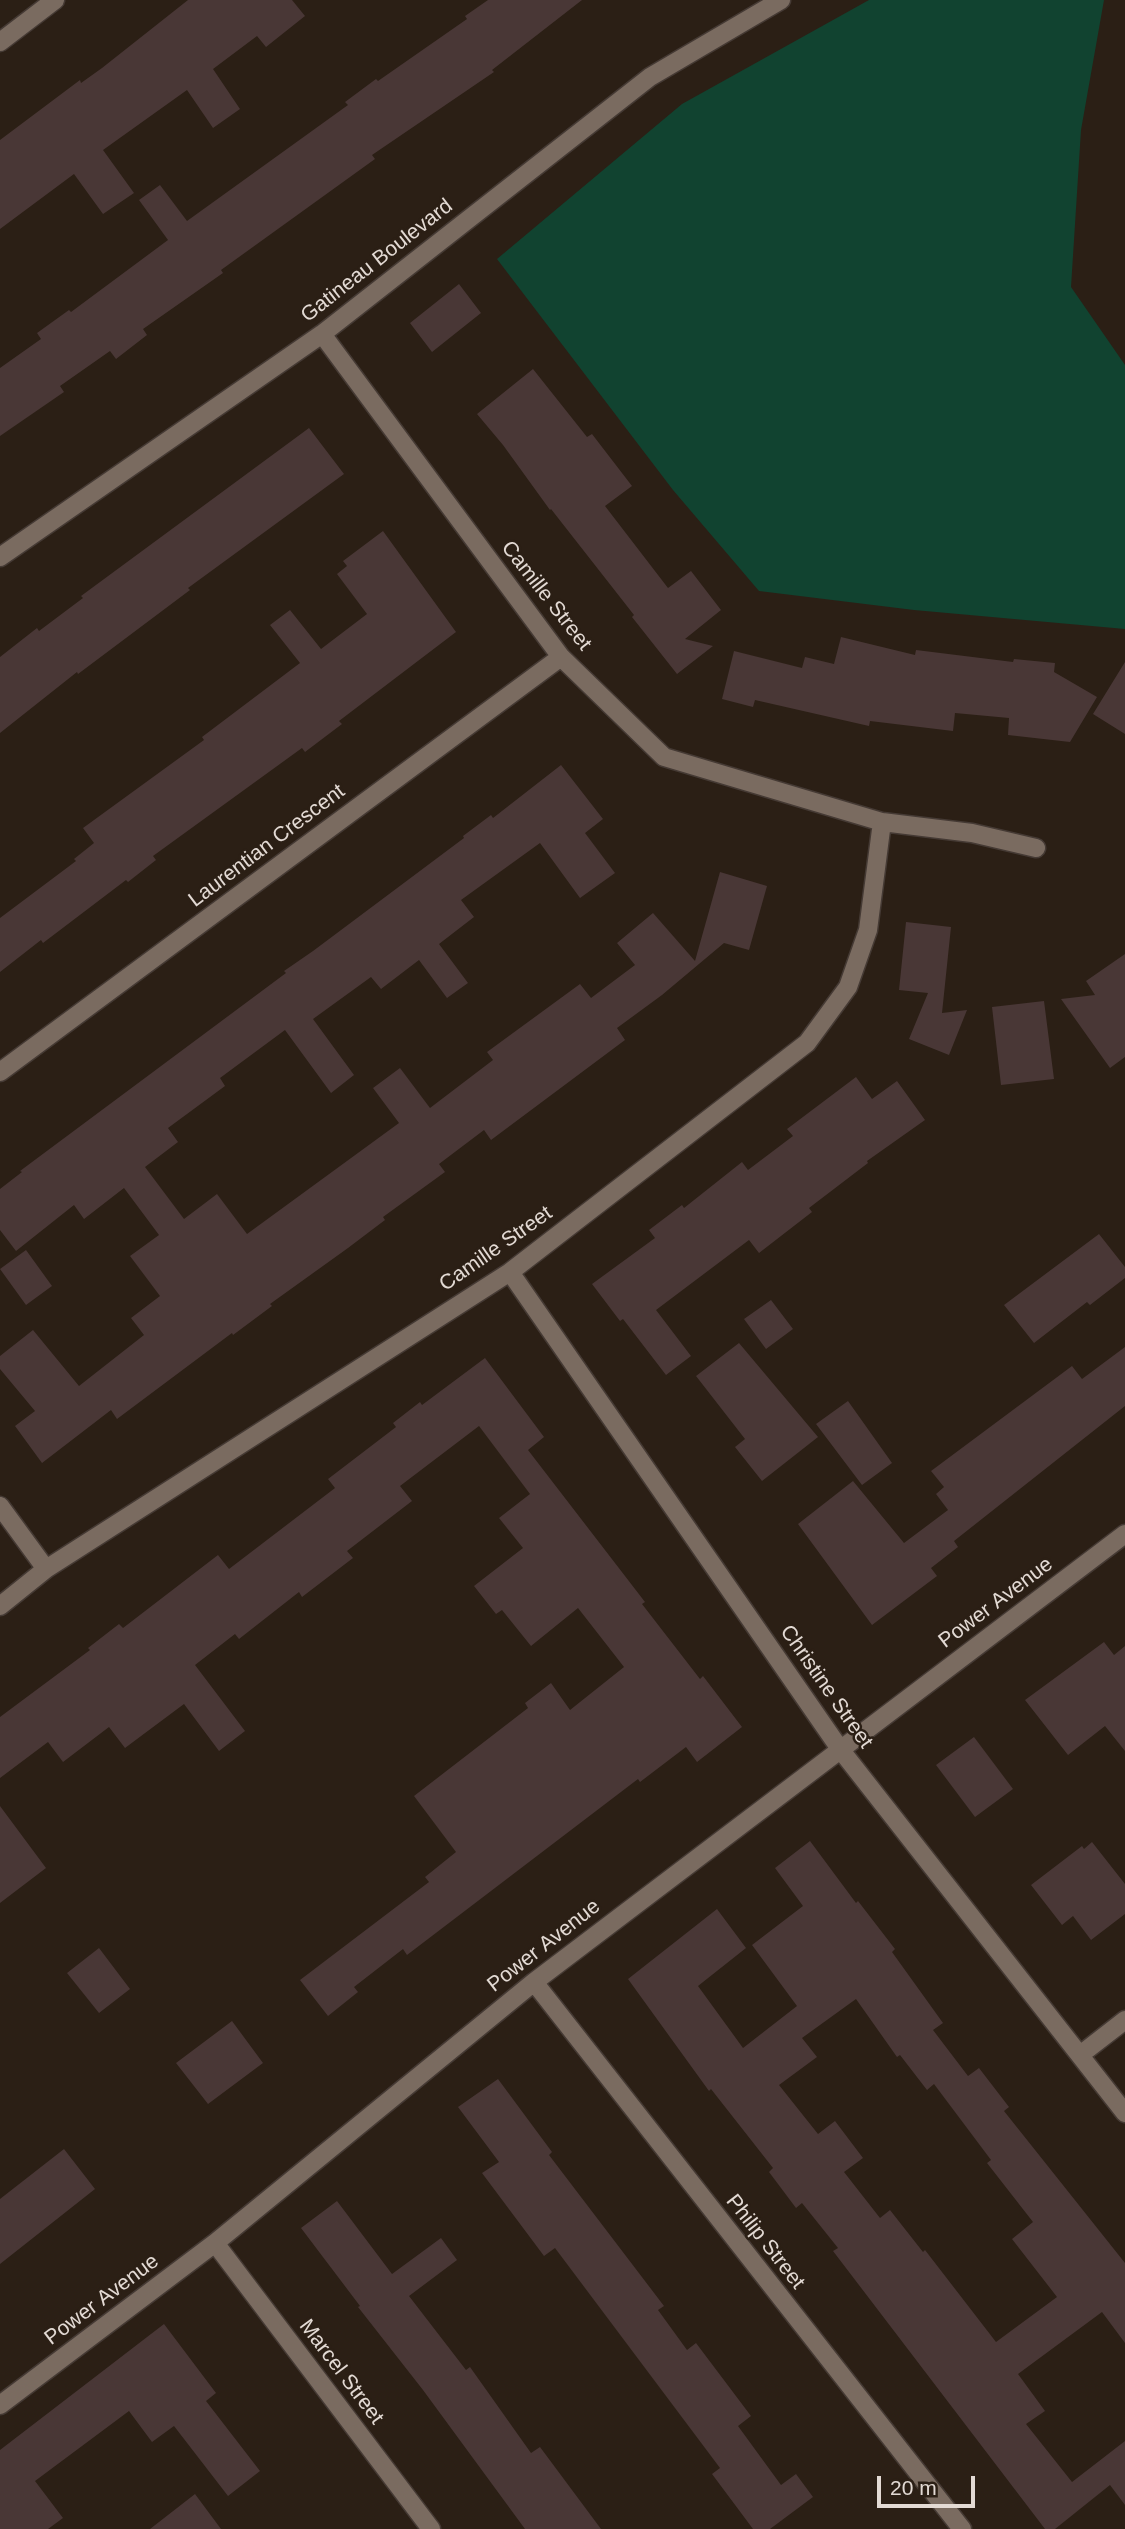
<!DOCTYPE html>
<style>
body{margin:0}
#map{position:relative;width:1125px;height:2529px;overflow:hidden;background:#2b1f15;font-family:Helvetica,sans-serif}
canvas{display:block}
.scale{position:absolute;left:877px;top:2476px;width:98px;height:32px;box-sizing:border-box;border:4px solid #e3dad4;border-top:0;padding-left:9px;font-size:21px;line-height:24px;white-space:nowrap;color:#e3dad4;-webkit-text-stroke:5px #2b1f15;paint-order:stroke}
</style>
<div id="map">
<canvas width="1125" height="2529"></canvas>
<div class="scale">20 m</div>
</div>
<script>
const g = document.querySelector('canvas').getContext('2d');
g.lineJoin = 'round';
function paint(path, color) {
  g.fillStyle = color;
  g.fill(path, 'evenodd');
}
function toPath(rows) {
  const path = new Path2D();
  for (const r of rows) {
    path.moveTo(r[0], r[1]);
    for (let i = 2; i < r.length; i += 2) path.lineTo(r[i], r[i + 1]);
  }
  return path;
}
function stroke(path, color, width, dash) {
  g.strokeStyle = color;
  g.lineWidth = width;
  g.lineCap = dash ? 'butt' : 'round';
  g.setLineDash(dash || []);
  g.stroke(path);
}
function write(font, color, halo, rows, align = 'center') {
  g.font = font + ' Helvetica,sans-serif';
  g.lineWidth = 5;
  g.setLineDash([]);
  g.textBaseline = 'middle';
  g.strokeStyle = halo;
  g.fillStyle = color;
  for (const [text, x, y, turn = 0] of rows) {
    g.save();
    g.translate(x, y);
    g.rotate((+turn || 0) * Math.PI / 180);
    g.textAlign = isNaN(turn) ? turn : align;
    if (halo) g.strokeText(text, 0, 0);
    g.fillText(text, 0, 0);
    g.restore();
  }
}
const green = toPath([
 [869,0,1104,0,1081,130,1071,287,1125,365,1125,629,914,610,759,591,673,490,497,259,682,104]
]);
const building = toPath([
 [188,0,292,0,305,16,266,47,257,36,213,69,240,109,213,128,187,90,103,150,134,193,103,214,74,174,0,229,0,140,80,80,81,83,102,68],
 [488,0,582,0,492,70,494,72,372,155,375,159,221,270,223,273,143,329,147,335,116,359,110,351,60,386,64,392,0,436,0,368,41,339,37,333,69,310,71,312,168,240,139,200,160,185,187,221,348,105,345,102,376,79,378,81,467,19,465,16],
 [459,284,481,313,432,352,410,323],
 [533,369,587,437,592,434,632,486,605,506,668,588,691,571,721,610,685,639,713,646,677,674,632,617,634,615,551,509,550,510,503,445,477,414],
 [309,428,344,474,188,588,190,590,78,674,77,672,0,733,0,657,37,628,39,631,83,598,81,596],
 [383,531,456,632,339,721,342,724,305,752,302,748,153,856,156,860,128,882,126,880,43,943,41,940,0,972,0,918,76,861,74,859,94,843,83,828,204,740,202,737,300,663,270,625,290,610,321,649,367,614,337,574,347,566,343,561],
 [841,637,915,655,916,650,1013,662,1014,659,1055,663,1054,672,1097,697,1070,742,1008,735,1009,718,955,713,953,731,870,721,869,726,755,700,753,707,722,699,734,651,802,668,805,657,834,664],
 [1125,662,1125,734,1093,714],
 [561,765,603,819,585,833,615,873,580,898,540,843,461,900,474,917,439,944,468,983,447,998,419,960,381,989,371,977,313,1019,354,1075,331,1093,285,1030,220,1078,225,1086,168,1128,178,1142,145,1167,184,1219,217,1194,247,1234,399,1123,373,1088,400,1068,430,1108,493,1060,487,1052,580,984,591,998,635,965,617,943,653,913,695,961,720,872,767,886,749,950,724,943,662,995,617,1028,625,1040,491,1140,484,1130,439,1164,445,1172,383,1217,385,1220,348,1248,270,1304,272,1306,233,1335,232,1333,117,1419,111,1410,42,1463,15,1426,35,1411,0,1369,0,1356,33,1330,79,1386,144,1335,131,1318,160,1296,130,1256,159,1235,124,1188,84,1219,74,1205,16,1251,0,1230,0,1189,22,1172,20,1171,286,973,284,971,313,951,464,838,463,836,491,815,493,818],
 [906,922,951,927,942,1013,967,1010,949,1055,909,1039,928,993,899,990],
 [1125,954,1125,1057,1110,1068,1061,999,1095,995,1086,981],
 [1044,1001,1054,1079,1001,1085,992,1007],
 [856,1077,872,1099,897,1081,925,1120,867,1161,868,1163,809,1208,812,1212,759,1253,749,1240,656,1310,691,1356,666,1375,623,1319,620,1321,592,1284,655,1238,649,1230,682,1205,684,1208,742,1162,748,1170,793,1136,787,1129],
 [1099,1234,1125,1267,1125,1278,1090,1305,1087,1302,1034,1343,1004,1305],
 [26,1250,52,1286,26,1305,0,1269],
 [771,1300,793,1329,766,1349,744,1319],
 [739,1343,818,1437,762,1481,735,1447,745,1439,696,1376],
 [1125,1347,1125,1406,954,1541,958,1547,931,1568,937,1576,872,1625,798,1524,853,1481,904,1543,948,1510,936,1494,944,1487,931,1471,1072,1366,1082,1379],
 [485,1358,544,1437,528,1450,645,1602,642,1604,700,1679,703,1676,742,1727,697,1762,686,1747,640,1782,638,1779,407,1955,403,1949,354,1987,358,1992,328,2016,300,1980,429,1882,425,1877,456,1852,414,1796,528,1708,525,1703,551,1683,570,1710,624,1667,578,1608,531,1646,502,1610,496,1614,474,1586,523,1548,499,1518,530,1494,479,1426,400,1486,412,1501,347,1551,353,1558,302,1597,299,1592,239,1639,235,1634,195,1665,245,1731,219,1751,184,1704,125,1748,109,1727,63,1762,48,1742,0,1778,0,1717,90,1650,88,1648,119,1624,123,1628,218,1555,229,1569,335,1488,328,1479,396,1427,393,1423,420,1402,422,1405],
 [848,1401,892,1463,862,1485,816,1424],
 [1104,1642,1114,1655,1125,1646,1125,1751,1105,1726,1068,1755,1025,1700],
 [974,1737,1013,1789,975,1817,936,1765],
 [0,1806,46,1868,0,1903],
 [810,1841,856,1903,858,1901,895,1949,892,1952,943,2023,933,2030,968,2076,979,2068,1009,2107,1004,2111,1125,2263,1125,2343,1102,2312,1018,2374,1045,2411,1026,2424,1072,2482,1125,2441,1125,2505,1110,2485,1055,2529,1045,2529,833,2251,838,2248,802,2203,796,2208,769,2172,773,2168,711,2089,709,2091,628,1979,717,1909,746,1948,698,1986,743,2048,797,2006,752,1945,803,1906,775,1868],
 [856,1999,897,2057,900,2055,927,2090,934,2084,991,2160,987,2163,1033,2222,1012,2239,1057,2297,996,2342,925,2250,923,2252,890,2210,880,2218,844,2172,863,2158,835,2121,818,2134,779,2085,817,2057,802,2038],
 [1092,1842,1125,1884,1125,1914,1091,1940,1073,1916,1062,1925,1031,1885,1082,1846,1084,1849],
 [99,1948,130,1989,99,2013,67,1973],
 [232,2021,263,2063,208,2104,176,2063],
 [498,2079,552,2152,549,2155,664,2306,658,2310,687,2350,696,2343,751,2416,738,2426,781,2485,796,2474,813,2497,770,2529,753,2529,712,2474,720,2468,555,2248,544,2256,482,2173,499,2162,458,2107],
 [64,2149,95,2189,0,2264,0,2199],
 [337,2201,392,2274,441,2238,457,2260,409,2296,466,2370,470,2367,531,2453,540,2447,601,2529,525,2529,423,2390,358,2307,360,2306,301,2228],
 [164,2324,216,2393,206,2401,260,2471,228,2496,174,2426,152,2442,129,2411,35,2481,63,2518,48,2529,0,2529,0,2450],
 [195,2494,221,2529,150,2529]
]);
const street = toPath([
 [322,334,561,657,664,757,882,822,972,833,1036,848],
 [0,557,322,334,650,77,781,0],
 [0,1072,561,657],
 [510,1272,840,1749,1125,2113],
 [0,1506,46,1569],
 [0,1606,46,1569,510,1272,807,1043,848,987,868,930,882,822],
 [534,1982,962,2529],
 [1080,2055,1125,2020],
 [215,2243,431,2529],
 [0,2405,215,2243,534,1982,1125,1534]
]);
const secondary = toPath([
 [0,42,55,0]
]);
const streetNames = [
 ["Gatineau Boulevard",377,261,-38],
 ["Camille Street",546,596,52],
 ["Laurentian Crescent",267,846,-37],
 ["Camille Street",496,1249,-35],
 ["Power Avenue",996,1603,-37],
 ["Christine Street",826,1687,55],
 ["Power Avenue",544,1946,-38],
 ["Philip Street",765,2242,52],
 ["Power Avenue",102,2300,-37],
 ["Marcel Street",341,2372,53]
];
paint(green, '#114330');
paint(building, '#493736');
stroke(street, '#453a34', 21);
stroke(secondary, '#453a34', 21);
stroke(street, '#7a6b60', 18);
stroke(secondary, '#7a6b60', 18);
write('21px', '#e3dad4', '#2b1f15', streetNames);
</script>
